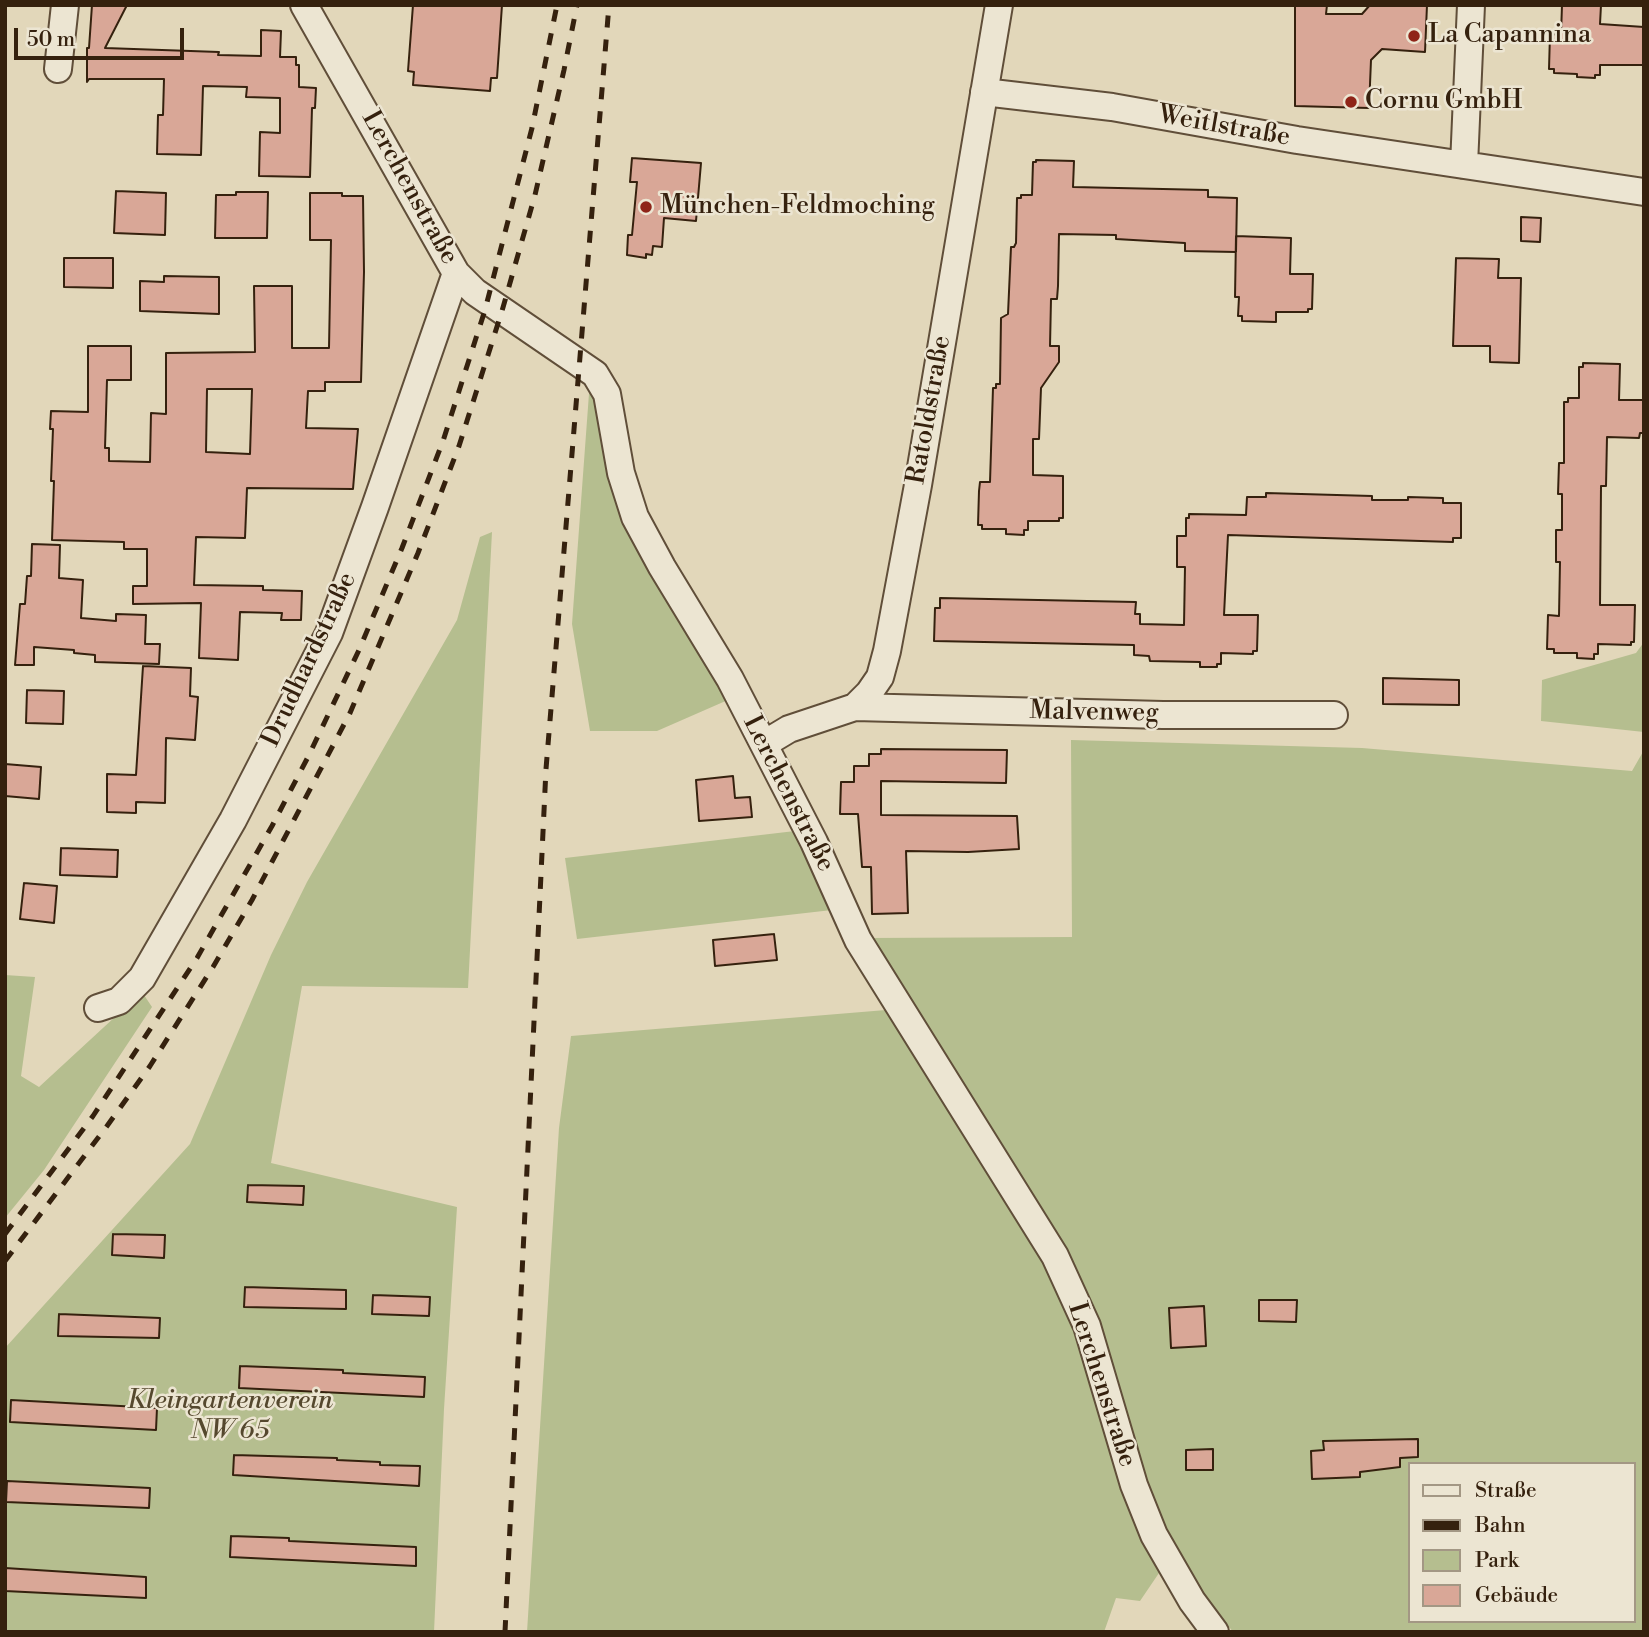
<!DOCTYPE html>
<meta charset="utf-8">
<style>
body{margin:0}
#map{position:relative;width:1649px;height:1637px;overflow:hidden;background:#e2d7ba;font-family:"Libre Bodoni",serif}
canvas{display:block}
.frame{position:absolute;inset:0;border:7px solid #35210e;pointer-events:none}
.legend{position:absolute;left:1408px;top:1462px;width:228px;height:161px;box-sizing:border-box;background:#ece5d2;border:2px solid #a39784;margin:0;padding:9px 12px;list-style:none;font-size:21px;color:#35210e}
.legend li{display:flex;align-items:center;gap:14px;height:35px}
.legend b{width:35px;border:2px solid #a39784}
.scale{position:absolute;left:14px;top:28px;width:170px;height:32px;box-sizing:border-box;border:4px solid #35210e;border-top:0;padding-left:9px;font-size:21px;line-height:24px;white-space:nowrap;color:#35210e;-webkit-text-stroke:5px #ece5d2;paint-order:stroke}
</style>
<div id="map">
<canvas width="1649" height="1637"></canvas>
<div class="frame"></div>
<ul class="legend">
<li><b style="height:9px;background:#ece5d2"></b>Straße</li>
<li><b style="height:9px;background:#35210e"></b>Bahn</li>
<li><b style="height:19px;background:#b5be8f"></b>Park</li>
<li><b style="height:19px;background:#d9a797"></b>Gebäude</li>
</ul>
<div class="scale">50 m</div>
</div>
<script>
const g = document.querySelector('canvas').getContext('2d');
g.lineJoin = 'round';
function paint(path, color) {
  g.fillStyle = color;
  g.fill(path, 'evenodd');
}
function toPath(rows) {
  const path = new Path2D();
  for (const r of rows) {
    path.moveTo(r[0], r[1]);
    for (let i = 2; i < r.length; i += 2) path.lineTo(r[i], r[i + 1]);
  }
  return path;
}
function stroke(path, color, width, dash) {
  g.strokeStyle = color;
  g.lineWidth = width;
  g.lineCap = dash ? 'butt' : 'round';
  g.setLineDash(dash || []);
  g.stroke(path);
}
function write(font, color, halo, rows, align = 'center') {
  g.font = font + ' "Libre Bodoni",serif';
  g.lineWidth = 5;
  g.setLineDash([]);
  g.textBaseline = 'middle';
  g.strokeStyle = halo;
  g.fillStyle = color;
  for (const [text, x, y, turn = 0] of rows) {
    g.save();
    g.translate(x, y);
    g.rotate((+turn || 0) * Math.PI / 180);
    g.textAlign = isNaN(turn) ? turn : align;
    if (halo) g.strokeText(text, 0, 0);
    g.fillText(text, 0, 0);
    g.restore();
  }
}
const green = toPath([
 [590,380,629,506,737,696,657,731,590,731,572,624],
 [492,532,468,988,302,986,271,1163,457,1207,444,1409,434,1632,5,1632,5,1348,190,1144,271,955,307,882,457,620,480,537],
 [1644,642,1644,732,1541,721,1542,680,1636,653],
 [1071,740,1362,748,1632,771,1644,750,1644,1632,1233,1632,1198,1586,1159,1573,1140,1601,1116,1598,1104,1632,527,1632,559,1128,571,1036,886,1010,869,938,1072,937],
 [1409,1464,1633,1464,1633,1621,1409,1621],
 [795,831,832,910,577,939,565,858],
 [5,975,35,977,21,1076,39,1087,142,992,152,1007,44,1170,5,1218]
]);
const building = toPath([
 [92,5,127,5,105,48,219,52,218,55,261,56,261,30,281,31,280,57,296,57,296,65,299,65,299,87,316,88,315,108,312,108,310,177,259,176,260,132,280,133,280,98,246,97,247,87,203,86,201,155,157,154,158,115,163,115,164,79,89,79,87,82,87,48,89,48,92,5],
 [413,5,502,5,497,78,491,78,490,91,413,85,414,72,408,71,413,5],
 [1295,5,1327,5,1326,14,1362,14,1370,5,1427,5,1425,52,1382,49,1371,60,1369,108,1295,106,1295,5],
 [1562,5,1601,5,1600,24,1644,27,1644,65,1600,65,1600,75,1595,75,1595,78,1577,77,1577,74,1554,73,1554,69,1549,69,1550,34,1561,35,1562,5],
 [632,158,701,163,696,221,664,218,662,247,653,246,652,255,646,254,646,258,627,255,628,235,632,235,637,182,630,182,632,158],
 [1036,160,1074,161,1073,187,1208,190,1208,197,1237,198,1236,252,1185,251,1185,243,1116,239,1116,235,1059,234,1058,286,1057,299,1051,299,1050,346,1059,346,1059,362,1041,388,1039,439,1033,439,1033,475,1063,476,1063,518,1059,518,1059,521,1028,521,1028,530,1024,530,1024,535,1006,534,1006,529,982,529,982,525,978,525,979,491,980,482,990,482,993,388,996,388,996,384,1000,384,1001,318,1008,314,1011,247,1014,247,1016,243,1017,198,1021,198,1021,195,1032,195,1033,162,1036,162,1036,160],
 [116,191,166,193,165,235,114,233,116,191],
 [236,192,268,192,267,238,215,238,216,195,236,195,236,192],
 [310,193,342,193,342,196,363,196,364,272,361,382,325,382,325,391,308,391,306,428,358,429,353,489,247,488,245,538,196,537,194,585,263,586,263,590,302,591,301,620,281,620,282,613,240,612,238,660,199,658,201,603,133,604,133,586,147,586,147,549,124,549,124,542,52,540,54,481,51,481,53,429,50,429,51,411,88,412,88,346,131,346,131,380,107,380,105,448,109,448,109,461,150,462,151,413,166,414,166,353,255,352,254,286,292,286,292,348,329,348,331,240,310,240,310,193],
 [207,389,252,389,250,454,206,452,207,389],
 [1521,217,1541,218,1540,242,1521,241,1521,217],
 [1236,236,1291,238,1290,274,1313,274,1312,309,1308,309,1308,312,1276,312,1276,322,1242,321,1242,316,1238,316,1239,297,1235,297,1236,236],
 [64,258,113,258,113,288,64,287,64,258],
 [1456,258,1499,259,1498,278,1521,278,1519,363,1490,362,1490,346,1453,346,1456,258],
 [164,276,219,277,219,314,140,311,140,281,164,282,164,276],
 [1583,363,1620,364,1619,400,1643,400,1643,433,1640,433,1639,438,1607,437,1606,486,1601,486,1600,605,1635,605,1634,642,1631,642,1631,645,1598,644,1598,654,1594,654,1594,659,1577,658,1577,653,1554,653,1554,649,1547,649,1548,615,1559,616,1560,562,1556,562,1556,530,1562,530,1562,494,1558,494,1559,463,1564,463,1564,402,1568,402,1568,398,1579,398,1579,367,1583,367,1583,363],
 [1266,493,1372,496,1372,500,1408,500,1408,497,1443,498,1443,503,1461,503,1461,538,1453,538,1453,542,1228,535,1224,615,1258,615,1257,651,1253,651,1253,654,1221,653,1221,664,1217,664,1217,667,1200,667,1200,662,1150,661,1149,656,1134,655,1134,645,934,641,935,608,940,608,940,598,1136,602,1135,614,1140,614,1140,624,1184,625,1185,567,1177,567,1177,536,1186,536,1186,518,1189,518,1189,514,1246,515,1247,497,1266,497,1266,493],
 [32,544,60,545,59,578,83,580,81,618,116,621,116,614,146,615,145,644,160,644,159,664,95,662,95,655,74,653,74,650,34,647,34,665,15,665,20,604,25,604,27,576,31,576,32,544],
 [143,666,191,668,190,696,198,697,195,740,166,738,165,803,136,802,136,813,107,812,107,774,136,775,143,666],
 [1383,678,1459,680,1459,705,1383,704,1383,678],
 [27,690,64,691,63,724,26,723,27,690],
 [881,749,1007,750,1006,783,881,781,881,815,1017,816,1019,849,968,852,906,851,908,913,872,914,871,867,862,867,858,814,840,814,841,782,854,782,854,766,869,766,869,754,881,754,881,749],
 [5,764,41,767,39,799,5,796,5,764],
 [733,776,735,798,750,797,752,817,699,821,696,780,733,776],
 [61,848,118,850,117,877,60,875,61,848],
 [24,883,57,886,54,923,20,919,24,883],
 [774,934,777,960,715,966,713,940,774,934],
 [248,1185,304,1186,303,1205,247,1202,248,1185],
 [113,1234,165,1235,164,1258,112,1255,113,1234],
 [245,1287,346,1290,346,1309,244,1307,245,1287],
 [373,1295,430,1297,429,1316,372,1314,373,1295],
 [1259,1300,1297,1300,1296,1322,1259,1321,1259,1300],
 [1204,1306,1206,1346,1171,1348,1169,1308,1204,1306],
 [59,1314,160,1318,159,1338,58,1336,59,1314],
 [240,1366,343,1370,343,1373,425,1377,424,1397,239,1388,240,1366],
 [11,1400,157,1408,156,1430,10,1422,11,1400],
 [1418,1439,1418,1457,1400,1458,1400,1467,1360,1472,1360,1477,1312,1479,1311,1451,1324,1450,1323,1441,1418,1439],
 [1213,1449,1213,1470,1186,1470,1186,1450,1213,1449],
 [234,1455,337,1458,337,1460,380,1462,380,1465,420,1466,419,1486,233,1475,234,1455],
 [7,1481,150,1488,149,1508,6,1502,7,1481],
 [231,1536,289,1538,289,1541,416,1547,416,1566,230,1557,231,1536],
 [5,1568,146,1577,146,1598,5,1591,5,1568]
]);
const street = toPath([
 [304,5,456,273,475,292,595,374,607,394,621,473,635,517,662,567,730,679,814,842,858,940,1055,1256,1087,1326,1134,1485,1154,1535,1192,1601,1215,1632],
 [58,69,65,5],
 [984,92,1112,107,1297,140,1644,192],
 [1464,165,1471,5],
 [855,707,1163,715,1334,715],
 [764,744,789,729,855,707,869,693,880,677,887,651,918,485,999,5],
 [98,1008,119,1001,142,978,233,820,329,633,375,507,456,273]
]);
const rail = toPath([
 [5,1234,93,1116,197,958,272,826,308,757,359,650,402,548,443,441,485,310,532,128,557,5],
 [5,1261,107,1126,150,1066,213,967,252,900,350,713,418,553,459,446,502,311,535,195,564,70,577,5],
 [505,1632,546,769,609,5]
]);
const markers = [
 [1414,36,7,"#8f2418"],
 [1351,102,7,"#8f2418"],
 [646,207,7,"#8f2418"]
];
const poiNames = [
 ["La Capannina",1428,36],
 ["Cornu GmbH",1365,102],
 ["München-Feldmoching",660,207]
];
const streetNames = [
 ["Weitlstraße",1224,127,10],
 ["Lerchenstraße",409,188,61],
 ["Ratoldstraße",930,410,-80],
 ["Drudhardstraße",310,660,-65],
 ["Malvenweg",1094,713,1],
 ["Lerchenstraße",788,794,63],
 ["Lerchenstraße",1101,1385,72]
];
const parkNames = [
 ["Kleingartenverein",230,1402],
 ["NW 65",230,1432]
];
paint(green, '#b5be8f');
paint(building, '#d9a797');
stroke(building, '#35210e', 2);
stroke(street, '#604e39', 30);
stroke(street, '#ece5d2', 26);
stroke(rail, '#35210e', 5, [12, 12]);
for (const [x, y, r, color] of markers) {
  const dot = new Path2D();
  dot.arc(x, y, r, 0, 2 * Math.PI);
  g.fillStyle = color;
  g.fill(dot);
  stroke(dot, '#ece5d2', 2.5);
}
write('26px', '#35210e', '#ece5d2', poiNames, 'left');
write('26px', '#35210e', '#ece5d2', streetNames);
write('italic 26px', '#55482e', '#ece5d2', parkNames);
</script>
